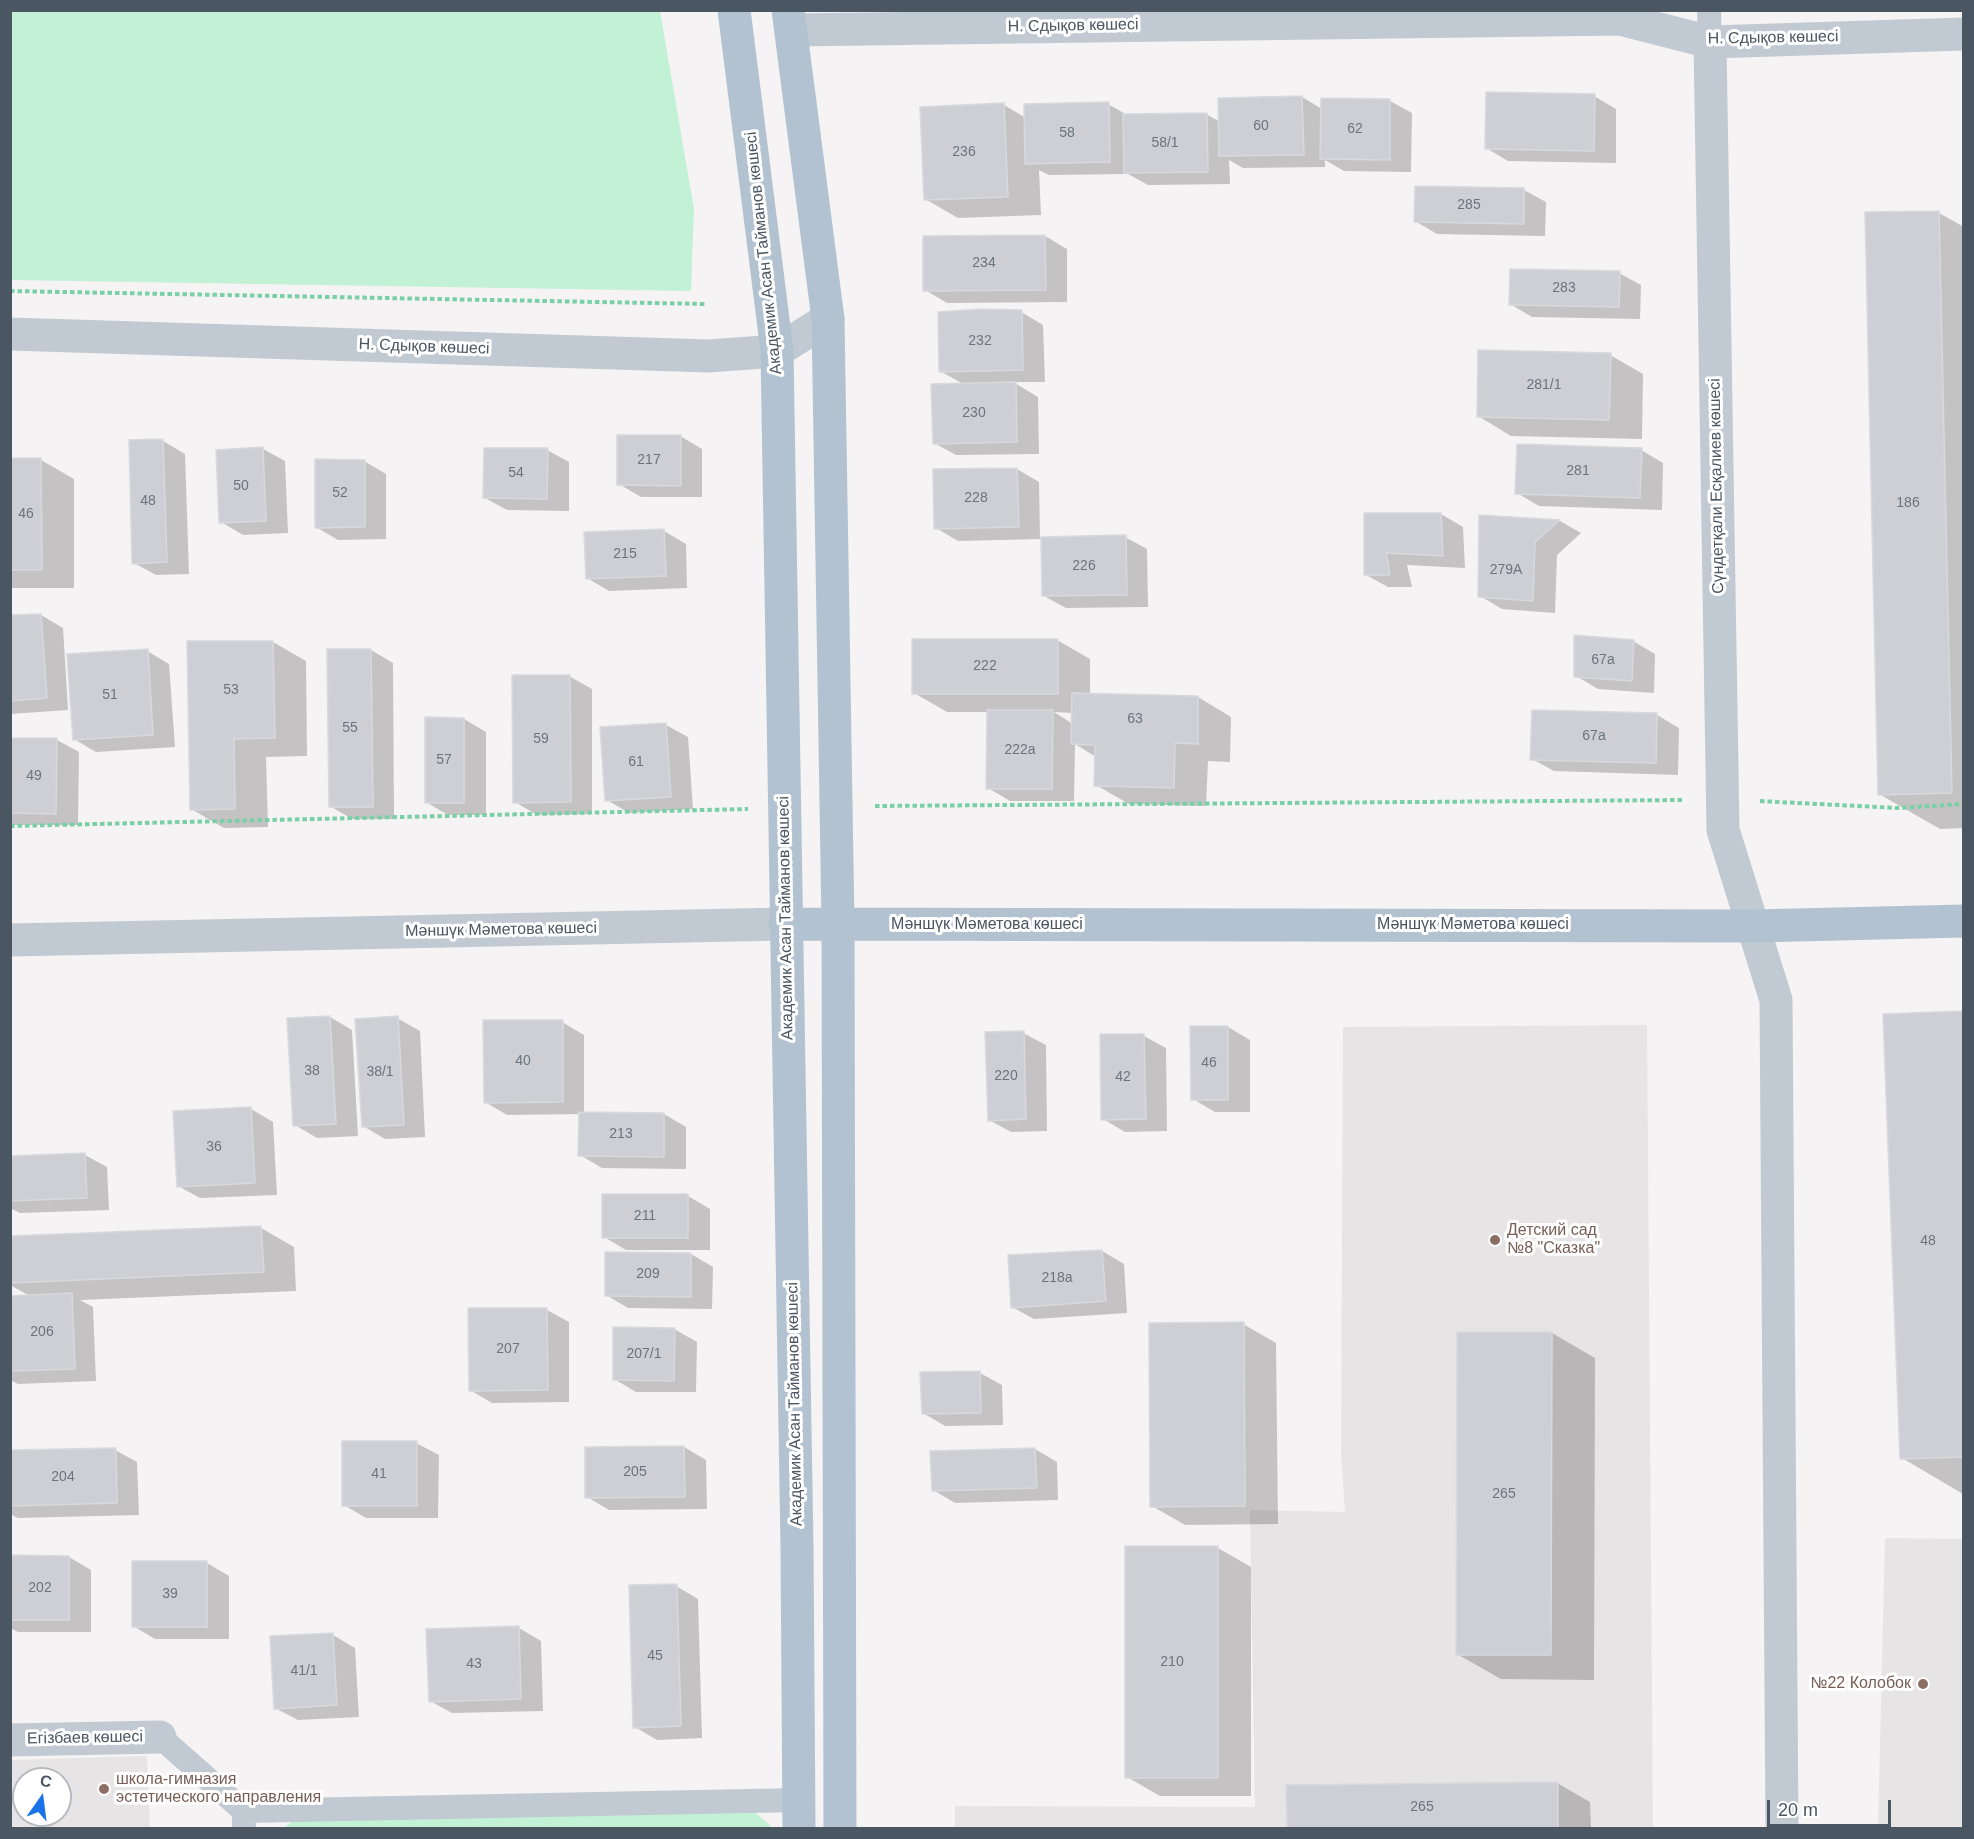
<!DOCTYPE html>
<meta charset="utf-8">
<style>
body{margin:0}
#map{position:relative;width:1974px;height:1839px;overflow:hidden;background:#f5f3f3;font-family:Arial,sans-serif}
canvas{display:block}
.frame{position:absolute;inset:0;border:12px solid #4a5661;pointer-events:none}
.north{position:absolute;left:12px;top:1767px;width:60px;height:60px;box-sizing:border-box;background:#fff;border:2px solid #b7bbc0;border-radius:50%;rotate:14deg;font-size:16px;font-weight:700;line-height:24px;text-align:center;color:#4a5661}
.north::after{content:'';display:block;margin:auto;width:21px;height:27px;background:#1a73e8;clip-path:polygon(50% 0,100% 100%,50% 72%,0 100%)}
.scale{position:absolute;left:1767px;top:1800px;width:124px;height:27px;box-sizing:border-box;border:3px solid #4a5661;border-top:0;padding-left:8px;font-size:18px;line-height:21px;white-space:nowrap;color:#4a5661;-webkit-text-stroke:4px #fff;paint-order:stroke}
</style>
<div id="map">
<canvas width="1974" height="1839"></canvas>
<div class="frame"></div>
<div class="north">С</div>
<div class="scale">20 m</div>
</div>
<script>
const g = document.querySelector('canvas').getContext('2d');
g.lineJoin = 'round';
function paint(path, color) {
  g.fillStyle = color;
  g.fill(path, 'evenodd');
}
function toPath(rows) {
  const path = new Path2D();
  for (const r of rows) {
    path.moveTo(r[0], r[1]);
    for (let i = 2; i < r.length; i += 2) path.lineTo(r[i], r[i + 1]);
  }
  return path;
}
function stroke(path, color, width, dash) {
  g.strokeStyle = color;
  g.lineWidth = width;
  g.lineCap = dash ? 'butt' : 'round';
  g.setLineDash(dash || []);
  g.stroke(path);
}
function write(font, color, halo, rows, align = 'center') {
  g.font = font + ' Arial,sans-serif';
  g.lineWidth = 6;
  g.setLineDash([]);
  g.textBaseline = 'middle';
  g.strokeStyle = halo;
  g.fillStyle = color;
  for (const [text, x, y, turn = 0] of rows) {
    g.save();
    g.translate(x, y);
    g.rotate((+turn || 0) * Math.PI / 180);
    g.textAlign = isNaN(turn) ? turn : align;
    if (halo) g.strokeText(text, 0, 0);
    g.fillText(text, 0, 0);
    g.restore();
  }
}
const education = toPath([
 [1647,1025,1653,1828,955,1828,955,1806,1255,1807,1250,1510,1345,1512,1341,1454,1343,1027],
 [1885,1538,1963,1539,1963,1828,1878,1828],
 [147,1756,150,1828,11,1828,11,1760],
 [24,1779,60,1779,60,1815,24,1815]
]);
const green = toPath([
 [11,10,660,11,694,209,691,291,11,280],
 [752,1810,771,1826,768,1828,284,1828,294,1820]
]);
const shadow = toPath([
 [1594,96,1616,109,1616,163,1508,161,1486,148],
 [1302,97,1322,109,1390,101,1412,113,1411,172,1344,171,1325,160,1325,167,1243,168,1229,160,1230,184,1148,185,1128,174,1049,175,1039,170,1041,215,958,218,925,199,1004,105,1026,118,1108,104,1129,116,1206,114,1220,122],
 [1524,190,1546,202,1545,236,1437,234,1415,221],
 [1939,213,1964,227,1964,828,1940,829,1879,794],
 [1045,236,1067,249,1067,302,947,303,925,290,924,237],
 [1619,273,1641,285,1640,319,1532,317,1510,304],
 [1021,312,1043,325,1045,382,1013,382,1038,397,1039,454,956,455,934,443,965,385,940,371],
 [1610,355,1643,374,1642,439,1511,436,1478,416],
 [680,436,702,449,702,497,641,497,619,484],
 [163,441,185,454,189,574,156,575,134,563],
 [263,449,285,461,288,533,243,535,221,522],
 [547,450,569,462,569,511,507,510,485,498],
 [1641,450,1663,463,1662,510,1539,506,1517,493],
 [10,460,41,460,74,479,74,588,10,588],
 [364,461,386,474,386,539,338,540,316,527],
 [1017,469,1039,482,1040,538,1125,537,1147,549,1148,607,1066,608,1044,596,1042,539,958,541,936,528,934,471],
 [1365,514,1441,514,1463,527,1465,568,1407,565,1412,587,1388,587,1366,575],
 [1481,517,1560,521,1581,533,1557,555,1555,613,1502,609,1480,596],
 [664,531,686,544,687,588,609,591,587,578],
 [41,615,63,628,68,710,10,714,10,617],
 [1057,640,1090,659,1090,695,1198,697,1231,717,1230,762,1208,761,1206,806,1129,804,1096,785,1096,757,1075,744,1074,801,1010,801,988,788,988,712,947,712,914,693],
 [1054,712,1073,713,1073,724],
 [1633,641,1655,654,1654,693,1598,689,1576,676],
 [273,642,306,661,307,756,266,757,268,827,224,828,191,809],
 [371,650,393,663,394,819,352,819,330,806],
 [147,651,169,664,175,747,96,752,74,739],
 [569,676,592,689,592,814,537,815,515,802],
 [1657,715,1679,728,1678,775,1554,771,1532,759],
 [464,719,486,732,486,815,448,815,426,802],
 [666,725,688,737,693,809,629,813,607,800],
 [10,739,57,740,79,752,78,825,10,825],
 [1963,1013,1964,1494,1963,1494,1902,1458],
 [330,1017,352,1030,358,1136,317,1138,295,1125],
 [397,1018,420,1031,425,1137,385,1139,363,1126],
 [562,1022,584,1035,584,1114,664,1114,686,1127,686,1169,602,1168,580,1155,580,1114,507,1115,485,1102],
 [1228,1027,1250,1040,1250,1112,1215,1112,1193,1099],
 [1023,1033,1046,1045,1047,1131,1011,1132,989,1120],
 [1144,1036,1166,1048,1167,1131,1125,1132,1103,1119],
 [251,1109,273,1122,277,1195,200,1198,178,1186],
 [85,1155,107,1167,109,1210,20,1213,10,1208,10,1157],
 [604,1196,688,1196,710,1209,710,1250,626,1250,604,1237],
 [261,1228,294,1247,296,1291,80,1300,93,1307,96,1381,18,1384,10,1380,10,1297,30,1296,10,1285,10,1238],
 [1102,1251,1124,1264,1127,1313,1034,1319,1012,1307],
 [691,1254,713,1267,712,1309,628,1308,606,1295],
 [547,1310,569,1322,569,1402,492,1403,470,1390],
 [1243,1324,1276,1343,1278,1524,1185,1525,1152,1506],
 [674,1329,697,1342,696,1392,636,1392,614,1379],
 [1552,1333,1595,1358,1594,1680,1501,1679,1457,1654],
 [980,1373,1002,1385,1003,1425,945,1426,923,1413],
 [416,1443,439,1455,438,1518,366,1518,344,1505],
 [684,1447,706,1460,707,1509,609,1510,587,1497],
 [1035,1449,1057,1462,1058,1500,955,1503,933,1490],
 [115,1450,137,1462,139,1515,18,1518,10,1514,10,1452],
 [1218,1548,1251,1567,1251,1796,1160,1796,1127,1777],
 [10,1557,69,1557,91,1570,91,1632,18,1632,10,1628],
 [207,1563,229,1576,229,1639,155,1639,133,1626],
 [676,1586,698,1599,702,1738,657,1740,635,1727],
 [519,1628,541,1641,543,1711,452,1713,430,1701],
 [333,1635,355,1648,359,1717,298,1720,275,1708],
 [1557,1783,1590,1802,1591,1828,1288,1828,1288,1786]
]);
const building = toPath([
 [1486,92,1595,94,1594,151,1485,149,1486,92],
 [1302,96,1304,155,1219,156,1218,98,1302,96],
 [1321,98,1390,99,1390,160,1320,159,1321,98],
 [1109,102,1110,162,1025,164,1024,104,1109,102],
 [1004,103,1008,197,924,200,920,107,1004,103],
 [1207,113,1208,172,1124,173,1123,114,1207,113],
 [1415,186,1524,188,1524,224,1414,222,1415,186],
 [1939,211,1952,793,1878,795,1865,212,1939,211],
 [1045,235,1046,290,923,291,923,236,1045,235],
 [1510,269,1620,271,1619,307,1509,305,1510,269],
 [982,309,1022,310,1023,370,939,372,938,312,982,309],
 [1478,350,1611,353,1609,420,1477,417,1478,350],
 [1016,382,1017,442,933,444,931,384,1016,382],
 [617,435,681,435,681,486,617,485,617,435],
 [163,439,167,562,132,564,129,440,163,439],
 [1517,444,1642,448,1640,498,1515,494,1517,444],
 [263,447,266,521,219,523,216,450,263,447],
 [484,448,548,448,547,499,483,498,484,448],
 [10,458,41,458,42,570,10,570,10,458],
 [315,459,365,460,365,527,315,528,315,459],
 [1017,468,1019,527,934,529,933,469,1017,468],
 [1364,513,1441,513,1443,556,1386,553,1390,575,1364,575,1364,513],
 [1479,515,1560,520,1535,542,1533,601,1478,597,1479,515],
 [664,529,666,576,586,579,584,532,664,529],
 [1126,535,1127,595,1042,596,1041,537,1126,535],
 [41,614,47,698,10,701,10,615,41,614],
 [1574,635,1634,640,1632,681,1574,677,1574,635],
 [912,639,1058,639,1058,694,912,694,912,639],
 [187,641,273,641,275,738,234,739,235,809,190,810,187,641],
 [148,649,153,735,73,740,67,654,148,649],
 [327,649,371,649,373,807,329,807,327,649],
 [512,675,570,675,571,802,513,803,512,675],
 [1072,693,1198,696,1198,744,1175,743,1174,788,1094,786,1095,745,1071,744,1072,693],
 [987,710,1053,710,1052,789,986,789,987,710],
 [1532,710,1657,713,1656,763,1530,760,1532,710],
 [425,717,464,718,464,803,425,803,425,717],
 [666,723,671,797,605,801,600,727,666,723],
 [10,738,57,738,56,814,10,813,10,738],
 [1963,1011,1964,1457,1900,1459,1883,1014,1963,1011],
 [330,1016,336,1124,293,1126,287,1018,330,1016],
 [398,1016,404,1125,362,1127,355,1019,398,1016],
 [483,1020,563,1020,563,1102,484,1103,483,1020],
 [1190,1026,1228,1026,1228,1100,1191,1100,1190,1026],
 [1024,1031,1026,1119,988,1121,985,1032,1024,1031],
 [1100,1034,1144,1034,1146,1119,1101,1120,1100,1034],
 [251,1107,255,1183,177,1187,173,1111,251,1107],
 [579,1112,664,1113,664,1157,578,1156,579,1112],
 [85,1153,87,1198,10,1201,10,1156,85,1153],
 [602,1194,688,1194,688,1238,602,1238,602,1194],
 [261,1226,264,1272,10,1283,10,1236,261,1226],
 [1102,1250,1106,1301,1011,1308,1008,1255,1102,1250],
 [605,1252,691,1253,691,1297,605,1296,605,1252],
 [72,1293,75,1369,10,1371,10,1296,72,1293],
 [468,1308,547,1308,548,1390,469,1391,468,1308],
 [1244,1322,1245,1506,1150,1507,1149,1323,1244,1322],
 [613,1327,675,1328,674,1381,613,1380,613,1327],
 [1457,1332,1552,1332,1551,1655,1456,1655,1457,1332],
 [980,1371,981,1413,922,1414,920,1372,980,1371],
 [342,1441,417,1441,417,1506,342,1506,342,1441],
 [684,1446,685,1497,585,1498,585,1447,684,1446],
 [116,1448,117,1503,10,1506,10,1450,116,1448],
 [1035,1448,1037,1488,932,1491,930,1451,1035,1448],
 [1125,1546,1218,1546,1218,1778,1125,1778,1125,1546],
 [10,1555,69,1556,69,1620,10,1620,10,1555],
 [132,1561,207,1561,207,1627,132,1627,132,1561],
 [677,1584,681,1726,633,1728,629,1585,677,1584],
 [519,1626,521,1699,429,1702,426,1629,519,1626],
 [333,1633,337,1705,274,1709,270,1636,333,1633],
 [1558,1782,1558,1828,1287,1828,1286,1785,1558,1782]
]);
const path = toPath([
 [10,291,705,304],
 [1760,801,1897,808,1964,804],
 [875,806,1683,800],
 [10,826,748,809]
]);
const lane = toPath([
 [1709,10,1710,42],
 [160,1737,244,1811],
 [244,1828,244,1811,799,1800]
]);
const street = toPath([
 [792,30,1620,19,1710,42,1964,34],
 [1710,42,1723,830,1776,1000,1782,1828],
 [10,334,709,356,777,351,828,319],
 [10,940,785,924],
 [10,1740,160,1737]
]);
const primary = toPath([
 [734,10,777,351,797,1547,799,1828],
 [788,10,828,319,838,924,840,1828],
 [785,924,1754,926,1964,921]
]);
const markers = [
 [1495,1240,6,"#8d6e63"],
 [1923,1684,6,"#8d6e63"],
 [104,1789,6,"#8d6e63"]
];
const numberNames = [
 ["60",1261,126],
 ["62",1355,129],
 ["58",1067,133],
 ["58/1",1165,143],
 ["236",964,152],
 ["285",1469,205],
 ["234",984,263],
 ["283",1564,288],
 ["232",980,341],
 ["281/1",1544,385],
 ["230",974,413],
 ["217",649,460],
 ["281",1578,471],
 ["54",516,473],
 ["50",241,486],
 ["52",340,493],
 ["228",976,498],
 ["48",148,501],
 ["186",1908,503],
 ["46",26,514],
 ["215",625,554],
 ["226",1084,566],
 ["279А",1506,570],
 ["67а",1603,660],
 ["222",985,666],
 ["53",231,690],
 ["51",110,695],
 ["63",1135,719],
 ["55",350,728],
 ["67а",1594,736],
 ["59",541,739],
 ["222а",1020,750],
 ["57",444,760],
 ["61",636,762],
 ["49",34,776],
 ["40",523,1061],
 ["46",1209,1063],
 ["38",312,1071],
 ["38/1",380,1072],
 ["220",1006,1076],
 ["42",1123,1077],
 ["213",621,1134],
 ["36",214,1147],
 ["211",645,1216],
 ["48",1928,1241],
 ["209",648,1274],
 ["218а",1057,1278],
 ["206",42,1332],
 ["207",508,1349],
 ["207/1",644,1354],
 ["205",635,1472],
 ["41",379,1474],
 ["204",63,1477],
 ["265",1504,1494],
 ["202",40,1588],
 ["39",170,1594],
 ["45",655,1656],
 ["210",1172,1662],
 ["43",474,1664],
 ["41/1",304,1671],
 ["265",1422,1807]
];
const streetNames = [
 ["Н. Сдықов көшесі",1073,26,-1],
 ["Н. Сдықов көшесі",1773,38,-1],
 ["Академик Асан Тайманов көшесі",764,253,-96],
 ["Н. Сдықов көшесі",424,347,2],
 ["Сүндетқали Есқалиев көшесі",1717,486,-91],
 ["Академик Асан Тайманов көшесі",786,918,-91],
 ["Мәншүк Мәметова көшесі",987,925],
 ["Мәншүк Мәметова көшесі",1473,925],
 ["Мәншүк Мәметова көшесі",501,930,-1],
 ["Академик Асан Тайманов көшесі",795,1404,-91],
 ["Егізбаев көшесі",85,1738,-1]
];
const educationNames = [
 ["Детский сад",1507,1231],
 ["№8 \"Сказка\"",1507,1249],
 ["№22 Колобок",1911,1684,"right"],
 ["школа-гимназия",116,1780],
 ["эстетического направления",116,1798]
];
paint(education, '#e6e4e5');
paint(green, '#c3f1d5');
paint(shadow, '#0003');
paint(building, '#cdcfd5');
stroke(building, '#d7d9de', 1.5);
stroke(path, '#7ad0a6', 4, [4.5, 3]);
stroke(lane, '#c1cad2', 24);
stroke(street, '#c1cad2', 33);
stroke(primary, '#b3c2d1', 33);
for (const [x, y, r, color] of markers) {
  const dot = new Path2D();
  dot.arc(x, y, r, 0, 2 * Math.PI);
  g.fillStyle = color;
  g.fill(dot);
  stroke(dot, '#fff', 2);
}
write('14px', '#6b747e', null, numberNames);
write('16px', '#4a5661', '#fff', streetNames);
write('16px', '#785e54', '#fff', educationNames, 'left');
</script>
